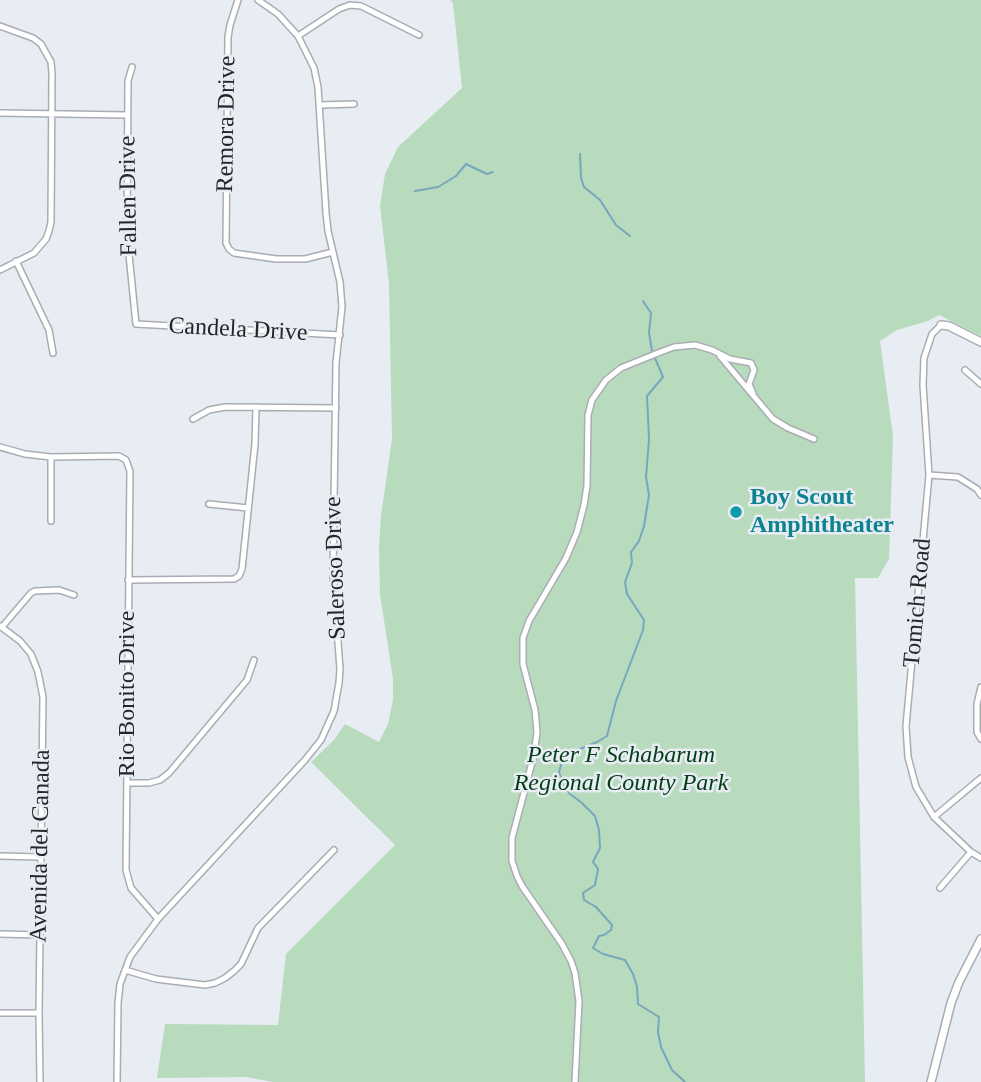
<!DOCTYPE html>
<style>
body{margin:0}
canvas{display:block;background:#e8ecf3}
</style>
<canvas width="981" height="1082"></canvas>
<script>
const g = document.querySelector('canvas').getContext('2d');
g.lineJoin = 'round';
function paint(path, color) {
  g.fillStyle = color;
  g.fill(path, 'evenodd');
}
function toPath(rows) {
  const path = new Path2D();
  for (const r of rows) {
    path.moveTo(r[0], r[1]);
    for (let i = 2; i < r.length; i += 2) path.lineTo(r[i], r[i + 1]);
  }
  return path;
}
function stroke(path, color, width, dash) {
  g.strokeStyle = color;
  g.lineWidth = width;
  g.lineCap = dash ? 'butt' : 'round';
  g.setLineDash(dash || []);
  g.stroke(path);
}
function write(font, color, halo, rows, align = 'center') {
  g.font = font + ' Georgia,serif';
  g.lineWidth = 5;
  g.setLineDash([]);
  g.textBaseline = 'middle';
  g.strokeStyle = halo;
  g.fillStyle = color;
  for (const [text, x, y, turn = 0] of rows) {
    g.save();
    g.translate(x, y);
    g.rotate((+turn || 0) * Math.PI / 180);
    g.textAlign = isNaN(turn) ? turn : align;
    if (halo) g.strokeText(text, 0, 0);
    g.fillText(text, 0, 0);
    g.restore();
  }
}
const green = toPath([
 [450,0,981,0,981,336,939,315,928,321,897,330,880,341,893,436,889,559,878,578,855,578,865,1082,273,1082,246,1077,157,1078,165,1024,278,1025,286,954,395,845,311,762,334,740,345,724,379,742,388,724,393,700,393,679,380,594,379,549,381,516,392,439,389,284,380,206,385,174,398,147,462,88,453,3]
]);
const stream = toPath([
 [580,154,581,178,584,187,600,200,616,225,630,236],
 [415,191,438,187,456,176,466,164,487,174,493,172],
 [643,301,651,313,649,333,652,351,663,377,647,396,649,439,646,477,649,495,644,526,639,541,631,552,632,563,625,582,627,594,644,620,643,630,616,701,607,736,597,742,568,754,562,762,559,772,563,783,570,794,582,803,595,816,599,830,600,848,593,862,598,869,595,885,583,893,584,900,596,907,612,925,611,930,604,935,599,936,593,948,603,954,625,960,633,974,637,987,638,1004,659,1017,658,1032,661,1047,672,1070,685,1082]
]);
const street = toPath([
 [238,0,230,25,228,37,226,243,229,249,234,253,276,259,305,259,333,252],
 [0,26,33,38,41,44,51,62,52,73,51,222,49,231,46,239,34,253,0,270],
 [298,36,339,9,350,5,361,6,419,35],
 [132,67,128,81,127,235,136,324,340,335],
 [321,105,354,104],
 [0,113,127,115],
 [16,261,49,330,53,353],
 [941,325,932,334,924,358,923,385,929,475,906,726,908,757,916,787,934,817,971,852,981,858],
 [720,356,773,419,788,428,814,439],
 [965,370,981,384],
 [193,419,209,410,225,407,336,408],
 [0,447,25,454,51,457,119,456,126,460,130,471,126,870,131,888,158,919],
 [51,457,51,521],
 [929,475,958,477,977,489,981,495],
 [209,504,248,508],
 [128,580,234,579,239,576,242,569,255,444,256,407],
 [0,626,20,641,31,654,38,672,43,697,39,1013,40,1082],
 [2,627,31,593,35,591,59,590,74,595],
 [981,687,977,704,977,732,981,739],
 [128,783,149,783,160,780,169,773,247,680,254,660],
 [934,817,981,778],
 [0,856,41,857],
 [940,888,971,852],
 [0,934,40,935],
 [125,970,156,979,205,985,215,983,225,978,234,971,241,964,258,928,334,850],
 [0,1013,39,1013],
 [117,1082,118,1003,120,984,130,957,158,919,305,760,321,740,334,711,339,683,340,669,333,575,336,363,342,307,340,282,328,231,326,213,318,87,314,68,298,36,278,14,258,0],
 [575,1082,579,1001,575,973,571,961,562,944,522,886,517,876,512,861,512,838,534,755,537,732,535,710,523,664,523,638,529,621,566,558,577,532,584,505,587,486,588,415,592,400,606,380,621,368,658,353,674,347,695,345,712,350,730,359,751,363,754,370,749,384,753,394]
]);
const secondary = toPath([
 [941,325,949,326,981,342],
 [931,1082,951,1003,959,982,981,939]
]);
const markers = [
 [736,512,7,"#0f9aa8"]
];
const streetNames = [
 ["Remora Drive",227,124,-89],
 ["Fallen Drive",129,196,-91],
 ["Candela Drive",238,330,3],
 ["Saleroso Drive",336,568,-92],
 ["Tomich Road",918,603,-85],
 ["Rio Bonito Drive",128,694,-90],
 ["Avenida del Canada",41,846,-89]
];
const cultureNames = [
 ["Boy Scout",750,498],
 ["Amphitheater",750,526]
];
const parkNames = [
 ["Peter F Schabarum",621,756],
 ["Regional County Park",621,784]
];
paint(green, '#b8dbbd');
stroke(stream, '#77a6bf', 2);
stroke(street, '#a9adb3', 8);
stroke(secondary, '#a9adb3', 10);
stroke(street, '#fff', 5);
stroke(secondary, '#fff', 7);
for (const [x, y, r, color] of markers) {
  const dot = new Path2D();
  dot.arc(x, y, r, 0, 2 * Math.PI);
  g.fillStyle = color;
  g.fill(dot);
  stroke(dot, '#e8ecf3', 2.5);
}
write('24px', '#252629', '#e8ecf3', streetNames);
write('bold 24px', '#0d838f', '#e8ecf3', cultureNames, 'left');
write('italic 24px', '#013e16', '#e8ecf3', parkNames);
</script>
